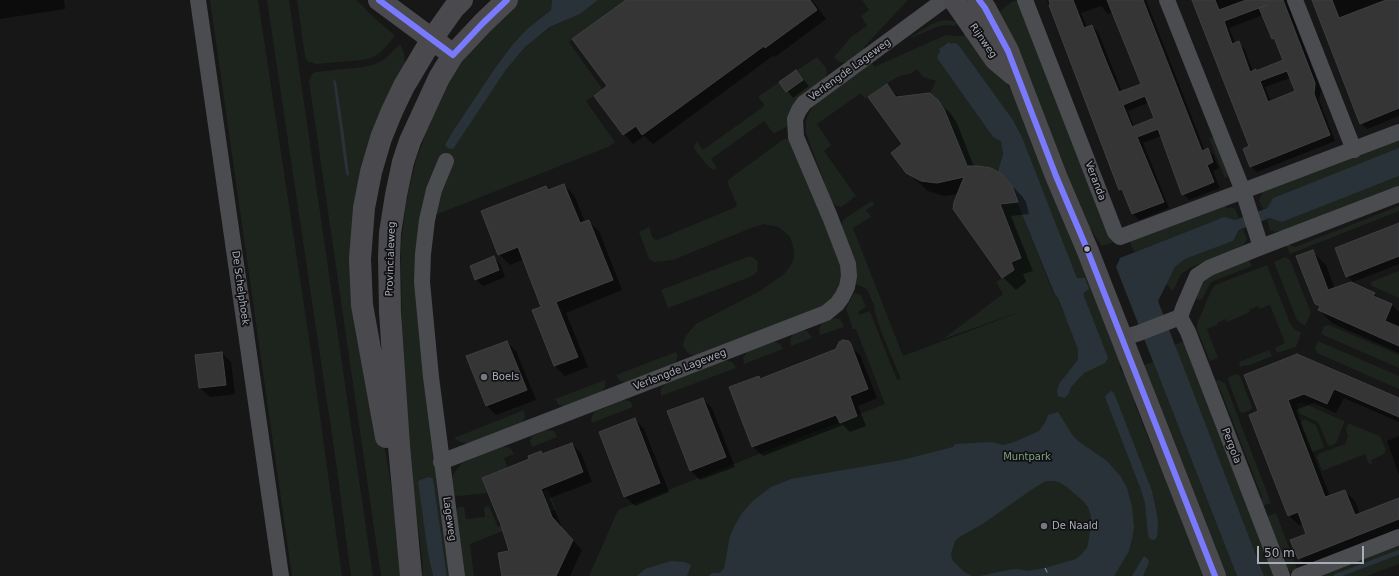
<!DOCTYPE html>
<style>
body{margin:0}
#map{position:relative;width:1399px;height:576px;overflow:hidden;background:#171717;font-family:"DejaVu Sans",sans-serif}
canvas{display:block}
.scale{position:absolute;left:1257px;top:546px;width:107px;height:18px;box-sizing:border-box;border:2px solid #a8adb8;border-top:0;padding-left:5px;font-size:12px;line-height:14px;white-space:nowrap;color:#a8adb8;-webkit-text-stroke:3px #111113;paint-order:stroke}
</style>
<div id="map">
<canvas width="1399" height="576"></canvas>
<div class="scale">50 m</div>
</div>
<script>
const g = document.querySelector('canvas').getContext('2d');
g.lineJoin = 'round';
function paint(path, color) {
  g.fillStyle = color;
  g.fill(path, 'evenodd');
}
function toPath(rows) {
  const path = new Path2D();
  for (const r of rows) {
    path.moveTo(r[0], r[1]);
    for (let i = 2; i < r.length; i += 2) path.lineTo(r[i], r[i + 1]);
  }
  return path;
}
function stroke(path, color, width, dash) {
  g.strokeStyle = color;
  g.lineWidth = width;
  g.lineCap = dash ? 'butt' : 'round';
  g.setLineDash(dash || []);
  g.stroke(path);
}
function write(font, color, halo, rows, align = 'center') {
  g.font = font + ' "DejaVu Sans",sans-serif';
  g.lineWidth = 3.5;
  g.setLineDash([]);
  g.textBaseline = 'middle';
  g.strokeStyle = halo;
  g.fillStyle = color;
  for (const [text, x, y, turn = 0] of rows) {
    g.save();
    g.translate(x, y);
    g.rotate((+turn || 0) * Math.PI / 180);
    g.textAlign = isNaN(turn) ? turn : align;
    if (halo) g.strokeText(text, 0, 0);
    g.fillText(text, 0, 0);
    g.restore();
  }
}
const green = toPath([
 [210,0,258,0,312,358,342,576,292,576],
 [267,0,289,0,373,576,351,576,337,469],
 [297,0,357,0,369,13,395,36,381,52,371,58,362,60,316,64,307,61,305,56],
 [517,0,552,0,551,10,527,29,513,44,495,68,455,128,489,94,505,71,525,47,551,27,580,14,598,0,626,0,569,42,603,90,586,101,615,142,608,147,435,215,419,225,452,576,447,576,433,479,418,482,433,576,422,576,423,565,416,509,408,489,405,465,401,273,401,245,406,202,416,160,426,133,449,83,469,50],
 [862,0,908,0,864,47,864,50,847,62,839,62,834,57,852,36,867,26,861,16,869,10],
 [1021,0,1115,242,1101,246,1100,243,1085,221,995,10,1000,11,1013,1],
 [946,20,958,22,958,23,954,26,946,25,939,26,911,38,911,37,930,25,939,21],
 [946,35,960,36,966,35,994,62,1015,97,1124,364,1119,366,1122,373,1123,371,1133,385,1135,405,1154,452,1164,468,1207,576,589,576,618,510,885,404,856,329,853,329,846,309,854,293,861,295,866,307,858,312,859,315,870,311,880,337,897,380,901,379,882,334,874,309,875,308,867,289,856,284,856,274,842,227,842,223,844,219,872,201,874,205,866,210,871,217,853,228,903,356,1028,309,943,339,1003,294,996,282,1014,270,1011,262,1000,204,1017,202,1054,295,1058,298,1064,315,1088,306,1084,296,1087,283,1085,278,1077,278,1022,137,1013,120,958,44,951,44,949,42,939,49,940,52,937,58,993,137,1001,140,1003,154,998,171,988,167,980,166,966,167,945,110,939,101,930,93,936,81,923,77,917,69,910,74,900,76,892,80,865,99,861,93,817,124,831,145,824,151,856,196,841,207,837,206,832,203,806,133,806,120,811,109,816,104,872,63,874,67],
 [400,44,404,53,405,67,385,113,360,311,389,472,403,576,381,576,309,81,312,74,316,72,363,67,373,65,385,59],
 [817,57,826,68,827,72,826,77,786,127,775,133,773,133,764,121,711,159,717,168,713,170,709,167,695,150,694,147,697,141,702,149,704,149,763,107,764,104,759,98,759,96,781,81,788,91,802,81,796,71],
 [1399,136,1399,149,1273,198,1267,208,1263,209,1259,200,1262,194,1260,190],
 [1213,137,1230,176,1225,178,1209,138],
 [785,139,788,139,793,143,840,264,841,271,841,284,832,299,822,307,696,355,691,355,687,352,685,348,684,349,683,345,684,340,687,334,696,324,760,291,784,274,789,268,793,261,794,254,793,246,790,237,784,231,778,227,764,224,751,228,673,260,654,262,649,259,639,232,649,227,652,236,654,239,657,240,736,207,737,205,728,184,728,180,781,141],
 [1399,176,1399,189,1281,235,1279,231,1275,232,1270,230,1267,220,1271,218,1282,222],
 [1225,204,1227,209,1231,207,1235,209,1239,218,1235,220,1224,217,1135,252,1132,248,1130,241],
 [1399,206,1399,211,1290,254,1286,244,1295,247],
 [1243,229,1247,239,1244,244,1232,251,1192,267,1181,274,1173,291,1166,284,1175,267,1185,259,1233,241,1239,231],
 [747,257,753,257,758,262,757,272,750,277,668,308,661,290],
 [1285,257,1290,260,1311,313,1305,326,1297,320,1274,262],
 [1248,259,1252,266,1211,282,1202,299,1199,300,1195,298,1203,279],
 [1267,265,1290,323,1294,329,1301,333,1296,347,1277,353,1275,348,1285,343,1270,305,1260,309,1258,306,1249,310,1250,312,1227,322,1226,319,1217,323,1217,325,1207,329,1218,358,1210,361,1198,332,1197,326,1198,321,1212,289,1215,285],
 [1399,271,1399,298,1372,286,1371,284,1371,282],
 [834,318,840,319,844,327,820,335,819,329,821,325,823,322],
 [1329,325,1399,355,1399,368,1321,334,1324,326],
 [804,330,808,332,812,338,791,346,790,340,792,335],
 [1185,341,1277,576,1264,576,1174,345],
 [1318,341,1399,376,1399,389,1317,353,1315,347],
 [774,342,779,343,783,349,744,364,743,358,747,352],
 [1269,350,1272,356,1247,366,1245,365,1240,367,1239,362],
 [676,352,678,356,675,363,626,382,620,381,616,375],
 [725,360,732,362,736,368,661,396,661,389,665,383],
 [1153,362,1237,576,1223,576,1141,366],
 [1237,374,1240,376,1252,407,1251,410,1243,413,1240,412,1228,380,1229,377],
 [605,380,605,387,602,392,565,406,559,405,555,399],
 [1218,380,1225,383,1271,503,1260,507,1259,504,1262,497,1219,386,1212,382],
 [623,400,630,401,633,407,592,423,591,419,594,412],
 [1301,402,1344,421,1344,423,1336,443,1330,446,1328,445,1318,422,1300,414,1296,404],
 [524,410,525,417,522,423,475,442,467,443,460,442,454,438],
 [1304,419,1316,425,1324,447,1323,448,1313,452,1311,451,1300,424],
 [1348,424,1350,424,1380,436,1386,450,1384,454,1371,460,1372,463,1369,464,1365,454,1322,471,1317,457,1318,454,1345,444,1348,437,1346,430],
 [546,430,554,431,557,437,532,447,530,441,532,436],
 [501,447,508,447,511,449,514,454,504,458,507,466,501,479,497,471,482,478,487,493,458,496,454,495,452,480,453,475,460,465,464,462],
 [548,489,556,510,470,544,474,576,463,576,455,513,457,509,459,507,464,507,466,519,485,517,484,507,489,506,498,527,548,507,543,491],
 [1276,513,1298,571,1293,572,1287,569,1265,517],
 [1399,543,1399,564,1367,576,1313,576]
]);
const water = toPath([
 [552,0,598,0,580,14,550,27,525,47,505,71,453,149,448,148,445,145,455,128,495,68,513,44,527,29,551,10],
 [949,42,951,44,954,43,958,44,1013,120,1022,137,1077,278,1085,278,1089,289,1084,293,1084,296,1108,358,1105,363,1084,373,1071,387,1068,395,1064,398,1058,396,1057,391,1059,384,1077,361,1078,357,1078,349,1058,298,1055,295,1017,202,1013,189,1006,178,998,171,1003,154,1001,141,993,137,937,58,938,55,940,52,939,49],
 [333,78,336,82,343,127,349,175,348,176,346,174],
 [1399,148,1399,176,1282,222,1270,218,1239,230,1233,241,1185,259,1175,267,1158,301,1264,576,1237,576,1116,267,1120,258,1224,217,1235,220,1265,209,1267,208,1273,198],
 [1111,391,1114,393,1152,491,1157,515,1158,523,1157,537,1154,540,1150,539,1148,535,1145,503,1140,487,1105,397,1107,394],
 [1058,412,1073,436,1078,441,1107,461,1121,477,1127,488,1132,507,1134,527,1132,539,1129,551,1114,576,980,576,1008,570,1017,569,1028,571,1045,568,1076,559,1081,555,1087,548,1089,539,1091,516,1088,507,1083,501,1067,487,1059,482,1053,481,1046,481,1034,488,981,525,959,537,955,541,951,554,952,560,964,572,972,576,709,576,712,573,719,573,724,569,730,536,735,525,742,513,754,500,771,487,791,479,902,460,953,447,955,444,992,442,1003,445,1014,442,1039,431,1046,421,1048,415],
 [429,477,433,479,434,485,447,576,433,576,428,553,418,482,420,480],
 [1144,556,1148,559,1149,562,1143,576,1132,576],
 [671,561,684,562,691,565,687,576,637,576,645,569]
]);
const shadow = toPath([
 [0,0,64,0,65,9,0,19],
 [628,0,812,0,826,19,775,57,774,55,653,144,644,136,633,144,624,134,608,87],
 [1047,0,1146,0,1205,151,1208,149,1214,156,1219,168,1213,171,1220,188,1189,200,1183,194,1161,136,1143,143,1169,208,1139,220,1133,214,1124,193,1120,189],
 [1101,6,1108,14,1113,12,1142,84,1122,92,1098,32,1092,26,1087,28,1081,13],
 [1148,103,1155,119,1134,127,1128,111],
 [1193,0,1286,0,1321,90,1319,100,1335,141,1257,172,1251,166,1251,146],
 [1263,15,1272,38,1278,44,1284,60,1257,72,1256,70,1253,71,1244,48,1238,42,1235,43,1229,28],
 [1290,78,1296,92,1271,102,1265,87],
 [1313,0,1399,0,1399,116,1367,129,1361,123],
 [796,71,809,86,793,98,781,83],
 [887,85,899,97,938,101,951,114,957,123,974,167,1001,175,1022,196,1026,202,1029,214,1011,216,1033,271,1023,274,1026,282,1016,290,1003,277,954,209,958,194,944,196,928,191,905,170,904,144],
 [564,185,574,195,585,222,588,221,599,231,622,290,566,313,588,367,565,376,555,366,543,307,524,259,510,265,499,254,546,187,550,190],
 [1399,224,1399,264,1353,282,1347,276],
 [1312,251,1326,265,1335,289,1374,294,1381,301,1392,305,1399,312,1399,353,1332,323,1319,310,1320,308,1315,303],
 [493,257,500,264,505,277,483,286,476,279],
 [846,341,860,355,877,398,858,406,866,426,850,432,843,425,763,456,753,447,730,388,759,377,761,379,837,350],
 [507,342,516,351,536,400,496,415,487,406],
 [222,353,231,362,235,394,210,397,200,388],
 [1297,355,1399,399,1399,422,1344,398,1336,413,1314,403,1296,410,1330,496,1345,491,1355,501,1360,514,1399,499,1399,532,1308,568,1299,558,1307,534,1303,524,1299,525,1289,516,1250,416,1260,412],
 [703,399,712,408,735,467,700,480,691,471,668,412],
 [635,419,644,429,669,492,635,506,625,497,600,433],
 [1399,436,1399,475,1387,441],
 [572,444,581,453,592,482,550,498,562,528,582,550,570,576,502,576,511,552,530,460,540,452,543,455]
]);
const stream = toPath([
 [1336,576,1399,552]
]);
const ferry = toPath([
 [1045,568,1049,576]
]);
const building = toPath([
 [626,0,810,0,817,10,765,48,764,46,642,135,636,126,623,135,594,96,607,86,572,39,626,0],
 [1049,0,1073,0,1084,28,1092,25,1106,61,1119,92,1141,84,1107,0,1143,0,1202,151,1208,148,1213,162,1207,165,1214,182,1182,195,1158,129,1137,137,1164,202,1132,214,1122,189,1119,190,1049,5,1050,5,1049,0],
 [1145,96,1154,118,1132,127,1123,105,1145,96],
 [1192,0,1215,0,1219,10,1246,0,1276,0,1277,1,1283,0,1315,83,1314,94,1330,135,1250,167,1243,149,1249,146,1192,0],
 [1267,5,1259,8,1272,39,1274,38,1283,60,1256,71,1256,69,1250,72,1239,41,1232,44,1224,21,1267,5],
 [1287,71,1295,91,1268,102,1260,81,1287,71],
 [1312,0,1332,0,1339,18,1386,0,1399,0,1399,108,1360,124,1312,0],
 [796,70,803,80,786,92,779,82,796,70],
 [887,84,896,97,930,93,932,95,938,100,944,109,968,168,968,166,978,166,991,168,1002,174,1012,186,1018,202,1000,204,1021,258,1011,262,1014,270,1002,278,953,209,954,202,964,177,937,183,921,181,906,173,891,153,902,144,868,97,887,84],
 [564,184,580,223,589,220,613,280,556,302,578,357,554,366,532,310,541,307,518,247,498,255,481,211,546,186,548,190,564,184],
 [1399,223,1399,256,1346,277,1335,248,1399,223],
 [1313,250,1328,290,1351,282,1375,293,1373,296,1392,304,1385,321,1399,327,1399,346,1318,310,1320,306,1315,304,1296,256,1313,250],
 [494,256,499,270,475,280,470,266,494,256],
 [843,340,849,341,851,344,868,389,850,396,857,416,840,423,836,415,752,447,729,387,759,376,760,379,836,349,839,342,843,340],
 [507,341,527,390,486,406,466,356,507,341],
 [222,352,226,385,199,388,195,355,222,352],
 [1297,354,1399,398,1399,417,1334,389,1327,404,1304,394,1288,400,1325,497,1345,490,1355,515,1399,498,1399,519,1298,559,1290,540,1306,534,1298,512,1288,516,1270,470,1249,415,1258,411,1244,375,1297,354],
 [703,398,726,457,690,471,667,411,703,398],
 [635,418,660,483,624,497,599,432,635,418],
 [572,443,583,472,541,489,552,517,573,540,556,576,502,576,498,553,509,551,501,525,482,478,529,459,528,456,541,451,542,454,572,443]
]);
const street = toPath([
 [198,0,281,576],
 [1025,0,1115,232,1120,237,1243,191,1399,132],
 [1167,0,1243,191,1261,247],
 [1295,0,1354,150],
 [446,161,434,190,427,220,423,254,422,282,431,377,457,576],
 [1180,317,1188,332,1282,576],
 [1122,338,1139,333,1180,317,1184,306,1197,276,1209,268,1261,247,1399,194],
 [441,462,826,313,837,304,842,297,847,287,849,276,848,264,830,217,796,137,795,119,799,110,804,103,944,0],
 [1299,576,1399,537]
]);
const secondary = toPath([
 [379,0,444,48],
 [954,0,995,59,1014,75],
 [979,0,985,8,1008,51,1056,176,1087,249,1215,576],
 [386,437,362,305,360,259,364,208,371,172,381,138,392,111,404,86,432,39,454,8,462,0],
 [411,576,399,446,390,312,389,257,390,233,396,195,403,162,410,141,439,78,453,55,483,23,507,0]
]);
const bus1 = toPath([
 [379,0,453,55,483,23,507,0],
 [979,0,985,8,1008,51,1056,176,1087,249,1215,576]
]);
const markers = [
 [1087,249,3.5,"#a8adb8"],
 [484,377,4,"#757880"],
 [1044,526,4,"#757880"]
];
const streetNames = [
 ["Rijnweg",983,41,55],
 ["Verlengde Lageweg",850,70,-36],
 ["Veranda",1095,181,69],
 ["Provincialeweg",391,259,-88],
 ["De Schelphoek",240,288,82],
 ["Verlengde Lageweg",680,370,-21],
 ["Pergola",1231,446,69],
 ["Lageweg",449,519,82]
];
const poiNames = [
 ["Boels",492,377],
 ["De Naald",1052,526]
];
const parkNames = [
 ["Muntpark",1027,457]
];
paint(green, '#1d241e');
paint(water, '#2a3239');
paint(shadow, '#0007');
stroke(stream, '#2a3239', 4.5);
stroke(ferry, '#7f9bb3', 1, [5, 4]);
paint(building, '#353536');
stroke(building, '#3f4043', 1);
stroke(street, '#4b4c50', 16);
stroke(secondary, '#4a4a4e', 22);
stroke(bus1, '#7a7aff', 6);
for (const [x, y, r, color] of markers) {
  const dot = new Path2D();
  dot.arc(x, y, r, 0, 2 * Math.PI);
  g.fillStyle = color;
  g.fill(dot);
  stroke(dot, '#111113', 1.5);
}
write('10px', '#a8adb8', '#111113', streetNames);
write('10px', '#a8adb8', '#111113', poiNames, 'left');
write('10px', '#7fa381', '#111113', parkNames);
</script>
